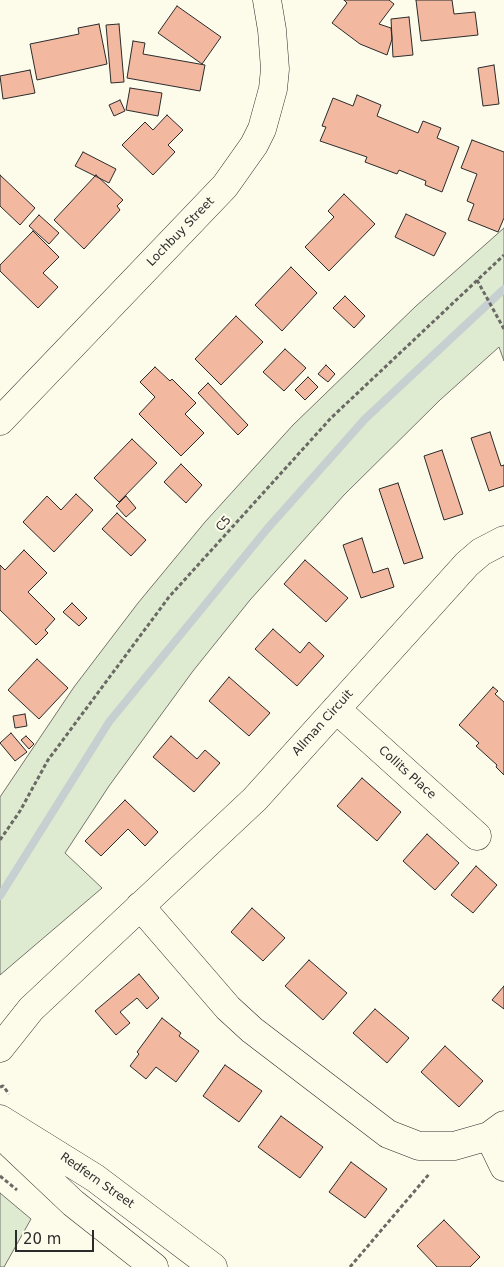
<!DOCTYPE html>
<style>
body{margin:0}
#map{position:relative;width:504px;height:1267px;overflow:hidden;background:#fdfbea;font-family:"DejaVu Sans",sans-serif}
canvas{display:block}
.scale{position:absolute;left:15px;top:1230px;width:79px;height:22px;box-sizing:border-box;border:2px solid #2b2b2b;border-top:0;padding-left:6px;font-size:15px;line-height:18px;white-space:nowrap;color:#2b2b2b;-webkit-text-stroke:4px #fdfbea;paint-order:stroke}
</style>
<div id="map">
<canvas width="504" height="1267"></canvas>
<div class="scale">20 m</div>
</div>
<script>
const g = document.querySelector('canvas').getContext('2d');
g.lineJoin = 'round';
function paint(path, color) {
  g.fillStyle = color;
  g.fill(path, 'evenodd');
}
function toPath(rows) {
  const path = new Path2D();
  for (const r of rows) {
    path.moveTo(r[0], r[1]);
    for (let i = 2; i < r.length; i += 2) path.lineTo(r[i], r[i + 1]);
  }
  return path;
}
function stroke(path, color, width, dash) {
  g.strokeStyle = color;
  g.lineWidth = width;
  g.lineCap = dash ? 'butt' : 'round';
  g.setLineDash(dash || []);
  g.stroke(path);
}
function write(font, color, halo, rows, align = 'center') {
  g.font = font + ' "DejaVu Sans",sans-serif';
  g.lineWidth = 4;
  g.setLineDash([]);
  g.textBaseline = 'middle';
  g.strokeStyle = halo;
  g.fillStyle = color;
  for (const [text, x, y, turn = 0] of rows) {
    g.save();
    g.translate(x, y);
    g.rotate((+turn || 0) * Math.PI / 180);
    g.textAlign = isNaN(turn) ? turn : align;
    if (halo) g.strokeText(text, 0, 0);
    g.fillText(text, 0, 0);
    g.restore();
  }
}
const green = toPath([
 [504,228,504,361,499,347,440,400,344,495,250,600,193,671,109,786,65,853,102,888,0,975,0,797,74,687,138,603,205,522,293,425,416,306,504,228],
 [0,1193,31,1219,4,1267,0,1267,0,1193]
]);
const stream = toPath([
 [0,896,109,722,267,529,365,419,504,289]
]);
const building = toPath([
 [344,0,389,0,394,4,379,24,391,28,392,39,387,55,360,44,332,23,347,3,344,0],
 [416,0,452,0,454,14,475,12,478,35,421,41,416,0],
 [177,6,221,37,202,64,158,33,177,6],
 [409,17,413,55,393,57,391,19,409,17],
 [99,24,107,64,37,80,30,44,79,34,78,28,99,24],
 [119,24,124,82,111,83,106,25,119,24],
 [133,41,145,43,143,54,205,65,200,91,127,78,133,41],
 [494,65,499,104,483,106,478,68,494,65],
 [30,70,35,93,3,99,0,76,30,70],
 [130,88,162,93,158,116,126,110,130,88],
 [357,95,381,105,377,116,418,133,423,121,441,128,437,138,459,147,442,192,425,185,426,181,399,170,397,174,365,162,367,157,320,141,326,127,322,126,333,98,353,106,357,95],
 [120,100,125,111,114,116,109,105,120,100],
 [167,115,183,130,168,145,175,152,153,175,122,145,145,122,153,130,167,115],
 [472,140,504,152,504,218,498,232,468,220,474,204,467,201,477,174,461,168,472,140],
 [83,152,116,169,109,183,75,166,83,152],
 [0,175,35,208,20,225,0,206,0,175],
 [96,175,123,200,117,206,120,210,84,249,54,220,96,175],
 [344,194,375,224,329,271,305,247,334,217,328,211,344,194],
 [406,214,446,233,434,256,395,237,406,214],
 [39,215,59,233,49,244,29,226,39,215],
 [33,231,59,257,43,273,58,287,38,308,0,271,0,265,33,231],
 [291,267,317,293,282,331,255,305,291,267],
 [345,296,365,316,354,328,333,308,345,296],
 [236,316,263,342,221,385,195,359,236,316],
 [285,349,306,368,284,391,263,372,285,349],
 [326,365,335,374,328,382,318,374,326,365],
 [155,367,170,381,172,379,196,403,185,414,204,433,181,456,139,414,155,397,140,382,155,367],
 [308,377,318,387,305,400,295,390,308,377],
 [208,383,248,425,238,435,198,393,208,383],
 [490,432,501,466,504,465,504,486,489,491,471,438,490,432],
 [132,439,157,463,119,502,94,478,132,439],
 [442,450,463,514,444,520,424,456,442,450],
 [181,464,202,485,186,503,164,482,181,464],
 [398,483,423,558,404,564,379,489,398,483],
 [76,494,93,510,54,552,23,522,47,496,61,510,76,494],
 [126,496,136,508,126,517,116,506,126,496],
 [117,513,146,540,131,556,102,529,117,513],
 [362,538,373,573,388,568,394,587,361,598,343,545,362,538],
 [24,550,47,573,28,592,55,619,45,630,48,633,36,645,0,610,0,565,5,570,24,550],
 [305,560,348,598,326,622,284,584,305,560],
 [72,603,87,618,79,626,63,612,72,603],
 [273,629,300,653,309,642,324,656,297,686,255,649,273,629],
 [37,659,68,688,39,719,8,690,37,659],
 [229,677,270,713,249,736,209,701,229,677],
 [493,687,498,691,495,694,504,702,504,775,496,767,497,765,476,746,479,743,459,725,493,687],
 [25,714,27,726,15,728,13,716,25,714],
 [11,733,27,752,15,761,0,743,11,733],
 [26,736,34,744,29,749,21,740,26,736],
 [171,736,197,759,205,750,220,763,194,792,153,757,171,736],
 [362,778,401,812,377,841,337,806,362,778],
 [125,800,158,832,145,846,128,829,101,856,85,841,125,800],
 [427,834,459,863,435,890,403,861,427,834],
 [476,866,497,885,473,913,451,895,476,866],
 [252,908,285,938,263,961,231,932,252,908],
 [309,960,347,993,323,1020,285,986,309,960],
 [139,974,159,998,147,1009,137,998,120,1012,130,1023,116,1035,95,1011,139,974],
 [504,986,504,1009,492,1000,504,986],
 [375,1009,409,1038,387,1063,353,1033,375,1009],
 [162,1018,181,1033,179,1036,199,1051,176,1082,156,1067,146,1079,130,1066,139,1054,137,1052,162,1018],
 [445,1046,483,1081,459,1107,421,1072,445,1046],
 [225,1065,262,1091,239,1122,203,1096,225,1065],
 [281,1116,323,1147,300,1178,258,1147,281,1116],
 [351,1162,387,1189,365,1218,329,1192,351,1162],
 [444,1220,480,1257,470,1267,437,1267,417,1246,444,1220]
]);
const path = toPath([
 [477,280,504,329],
 [0,840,20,811,48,760,169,597,331,418,504,255],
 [0,1087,3,1086,9,1094],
 [0,1176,17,1190],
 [350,1267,430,1173]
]);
const minor = toPath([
 [0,421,225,186,254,145,262,129,273,89,275,69,272,30,267,0],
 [336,709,477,836],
 [140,906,228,1008,252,1030,388,1134,419,1146,454,1146,489,1136,504,1125],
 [0,1048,31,1009,255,799,467,564,481,552,504,540],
 [489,1136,504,1167]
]);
const major = toPath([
 [0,1119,95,1178,213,1267],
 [0,1134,73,1203,154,1267]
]);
const streetNames = [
 ["Lochbuy Street",181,232,-46],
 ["C5",224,524,-48],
 ["Allman Circuit",323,723,-48],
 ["Collits Place",407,773,42],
 ["Redfern Street",97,1181,35]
];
paint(green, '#deebd1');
stroke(green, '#74746e', 1);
stroke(stream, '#c7d0d0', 8);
paint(building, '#f2b8a0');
stroke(building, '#2b2b2b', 1);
stroke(minor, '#2b2b2b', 29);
stroke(major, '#2b2b2b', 29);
stroke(path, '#6a6964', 3, [4, 2.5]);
stroke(minor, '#fdfbea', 28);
stroke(major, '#fdfbea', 28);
write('12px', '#2b2b2b', '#fdfbea', streetNames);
</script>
